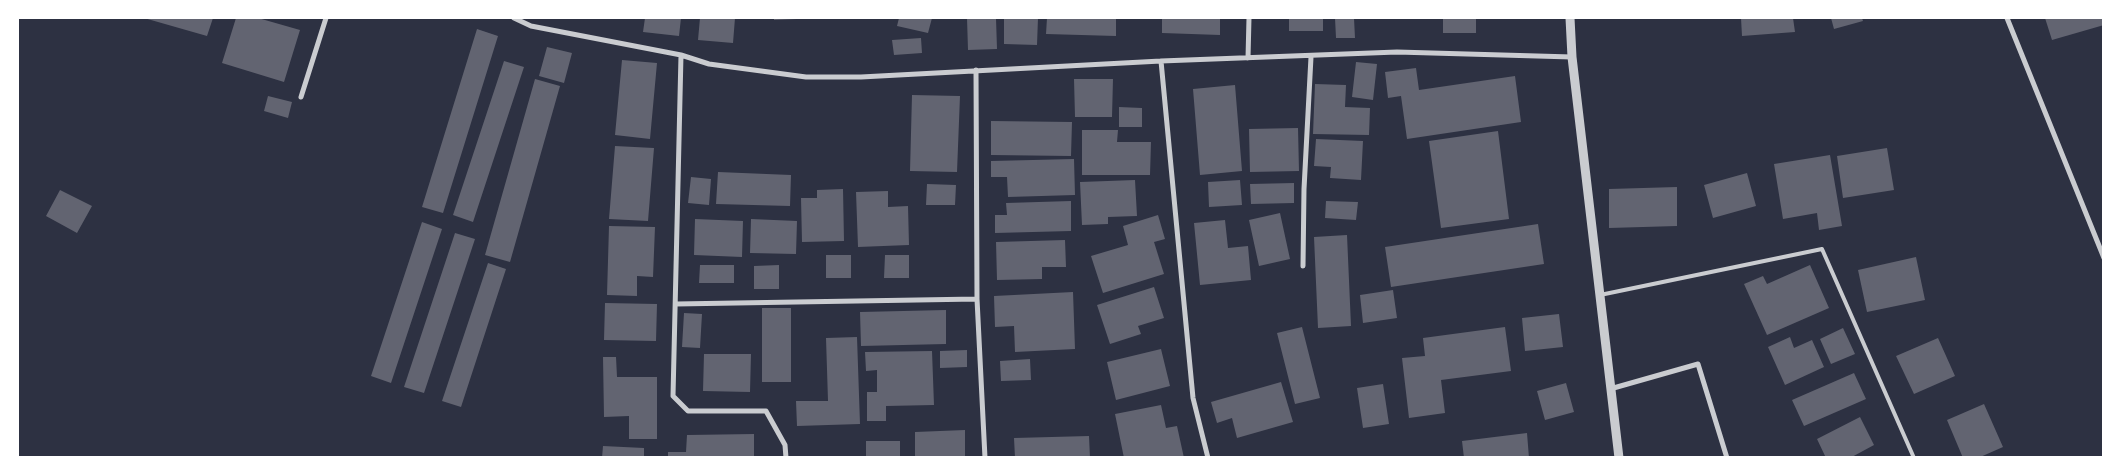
<!DOCTYPE html>
<style>
body{margin:0}
#map{position:relative;width:2121px;height:475px;overflow:hidden;background:#2d3142;font-family:"Asap Condensed",sans-serif}
canvas{display:block}
.frame{position:absolute;inset:0;border:19px solid #fff;pointer-events:none}
</style>
<div id="map">
<canvas width="2121" height="475"></canvas>
<div class="frame"></div>
</div>
<script>
const g = document.querySelector('canvas').getContext('2d');
g.lineJoin = 'round';
function paint(path, color) {
  g.fillStyle = color;
  g.fill(path, 'evenodd');
}
function toPath(rows) {
  const path = new Path2D();
  for (const r of rows) {
    path.moveTo(r[0], r[1]);
    for (let i = 2; i < r.length; i += 2) path.lineTo(r[i], r[i + 1]);
  }
  return path;
}
function stroke(path, color, width, dash) {
  g.strokeStyle = color;
  g.lineWidth = width;
  g.lineCap = dash ? 'butt' : 'round';
  g.setLineDash(dash || []);
  g.stroke(path);
}
const building = toPath([
 [144,18,213,18,207,36],
 [236,18,258,18,300,30,284,82,222,63],
 [645,18,681,18,679,36,643,32],
 [700,18,735,18,733,43,698,40],
 [774,18,797,18,797,19,774,20],
 [899,18,932,18,928,33,897,26],
 [967,18,996,18,997,49,968,50],
 [1004,18,1038,18,1037,45,1004,44],
 [1047,18,1116,18,1116,36,1046,34],
 [1162,18,1220,18,1220,35,1162,33],
 [1289,18,1323,18,1323,31,1289,31],
 [1335,18,1354,18,1355,38,1336,38],
 [1443,18,1476,18,1476,33,1443,33],
 [1741,18,1793,18,1795,32,1742,36],
 [1831,18,1862,18,1863,21,1834,29],
 [2045,18,2104,18,2104,25,2052,40],
 [477,29,498,36,443,213,422,207],
 [921,38,922,53,894,55,892,40],
 [547,47,572,53,564,83,539,76],
 [622,60,657,63,650,139,615,135],
 [504,61,524,67,473,222,453,215],
 [1356,62,1377,64,1373,100,1352,97],
 [1416,68,1419,90,1515,76,1521,122,1407,139,1401,96,1388,98,1385,72],
 [535,79,560,86,510,262,485,255],
 [1074,79,1113,79,1112,117,1075,117],
 [1315,84,1346,85,1345,107,1370,108,1369,135,1313,134],
 [1235,85,1242,171,1200,175,1193,89],
 [912,95,960,96,957,172,910,171],
 [268,96,292,102,288,118,264,111],
 [1119,107,1142,108,1142,127,1119,127],
 [991,121,1072,122,1071,156,991,155],
 [1298,128,1299,171,1250,172,1249,129],
 [1082,130,1118,130,1117,142,1151,142,1150,175,1082,175],
 [1498,131,1509,219,1441,228,1429,141],
 [1316,139,1363,141,1361,180,1330,178,1331,167,1314,166],
 [615,146,654,148,648,221,609,219],
 [1887,148,1894,190,1843,198,1837,156],
 [1830,155,1842,226,1819,230,1817,213,1783,219,1774,164],
 [1074,159,1075,195,1008,197,1007,177,991,177,991,161],
 [718,172,791,175,790,206,716,204],
 [1747,173,1756,206,1713,218,1704,185],
 [691,177,711,179,709,205,688,203],
 [1135,180,1137,216,1108,217,1108,224,1082,225,1080,182],
 [1240,180,1242,205,1209,207,1208,182],
 [1294,183,1294,203,1251,204,1250,184],
 [927,184,956,185,955,205,926,205],
 [1677,187,1677,226,1609,228,1609,189],
 [843,189,844,241,802,242,801,198,817,198,817,190],
 [60,190,92,206,77,233,46,216],
 [888,191,888,207,908,206,909,245,858,247,856,192],
 [1071,201,1071,231,995,233,995,215,1007,215,1006,203],
 [1326,201,1358,202,1356,220,1325,218],
 [1280,213,1290,259,1259,266,1249,220],
 [1158,215,1165,239,1154,242,1164,274,1103,293,1091,256,1128,245,1123,226],
 [695,219,743,221,742,257,694,255],
 [751,219,797,221,796,254,750,253],
 [1225,220,1228,248,1248,246,1251,280,1200,285,1194,223],
 [422,222,442,229,391,383,371,376],
 [1538,224,1544,264,1391,287,1385,247],
 [609,226,655,227,653,277,637,276,637,296,607,295],
 [455,233,475,239,424,393,404,387],
 [1347,235,1351,326,1318,328,1314,237],
 [1065,240,1066,267,1042,267,1042,279,997,280,996,242],
 [826,255,851,255,851,278,826,278],
 [885,255,909,255,909,278,884,278],
 [1916,257,1925,300,1867,312,1858,270],
 [488,263,506,269,461,407,442,401],
 [700,265,734,265,734,283,699,283],
 [779,265,779,289,754,289,754,266],
 [1810,265,1829,308,1767,335,1744,284,1763,276,1767,284],
 [1154,287,1164,318,1138,326,1141,334,1110,344,1097,305],
 [1393,290,1397,318,1363,323,1360,295],
 [1073,292,1075,349,1015,352,1014,326,995,327,994,296],
 [605,303,657,304,656,341,604,340],
 [762,308,791,308,791,382,762,382],
 [946,310,946,344,861,346,860,312],
 [684,313,702,314,700,348,682,347],
 [1559,314,1563,347,1525,351,1522,318],
 [1302,327,1320,398,1295,404,1277,333],
 [1505,327,1511,371,1441,380,1445,413,1409,418,1402,358,1425,356,1423,338],
 [1843,328,1855,354,1831,364,1820,339],
 [857,337,860,424,797,426,796,401,828,401,826,338],
 [1790,337,1794,348,1812,340,1824,367,1785,385,1768,347],
 [1938,338,1955,376,1914,394,1896,356],
 [1161,349,1170,386,1116,400,1107,362],
 [967,350,967,367,940,368,940,351],
 [932,351,934,405,886,406,886,421,867,421,867,392,877,392,877,370,866,371,865,352],
 [704,354,751,354,750,392,703,391],
 [603,357,616,357,617,377,657,377,657,439,629,439,629,416,604,417],
 [1030,359,1031,380,1001,381,1000,361],
 [1854,373,1866,399,1804,426,1792,400],
 [1281,382,1293,422,1237,438,1232,418,1217,423,1211,402],
 [1566,383,1574,412,1545,420,1537,391],
 [1383,384,1389,424,1363,428,1357,388],
 [1984,404,2003,447,1978,458,1963,458,1947,420],
 [1161,405,1166,428,1177,426,1184,458,1124,458,1115,414],
 [1860,417,1874,445,1850,458,1826,458,1817,439],
 [965,430,965,458,915,458,915,432],
 [1527,433,1529,458,1464,458,1462,441],
 [754,434,754,458,668,458,668,452,686,452,687,435],
 [1089,436,1090,458,1015,458,1014,438],
 [866,441,900,441,900,458,866,458],
 [603,446,644,448,644,458,602,458]
]);
const service = toPath([
 [1600,295,1822,249,1914,458]
]);
const minor = toPath([
 [514,18,531,26,681,55,709,64,806,77,861,77,1161,61,1397,52,1572,57],
 [2007,18,2104,258],
 [681,55,673,396,688,411,766,411,785,445,786,458],
 [1248,58,1249,18],
 [1161,61,1193,398,1208,458],
 [976,70,977,299,985,458],
 [301,97,326,18],
 [1303,266,1304,189,1311,57],
 [676,304,977,299],
 [1610,389,1698,364,1727,458]
]);
const tertiary = toPath([
 [1570,18,1572,57,1619,458]
]);
paint(building, '#626471');
stroke(service, '#caccd0', 4);
stroke(minor, '#caccd0', 5);
stroke(tertiary, '#caccd0', 9);
</script>
